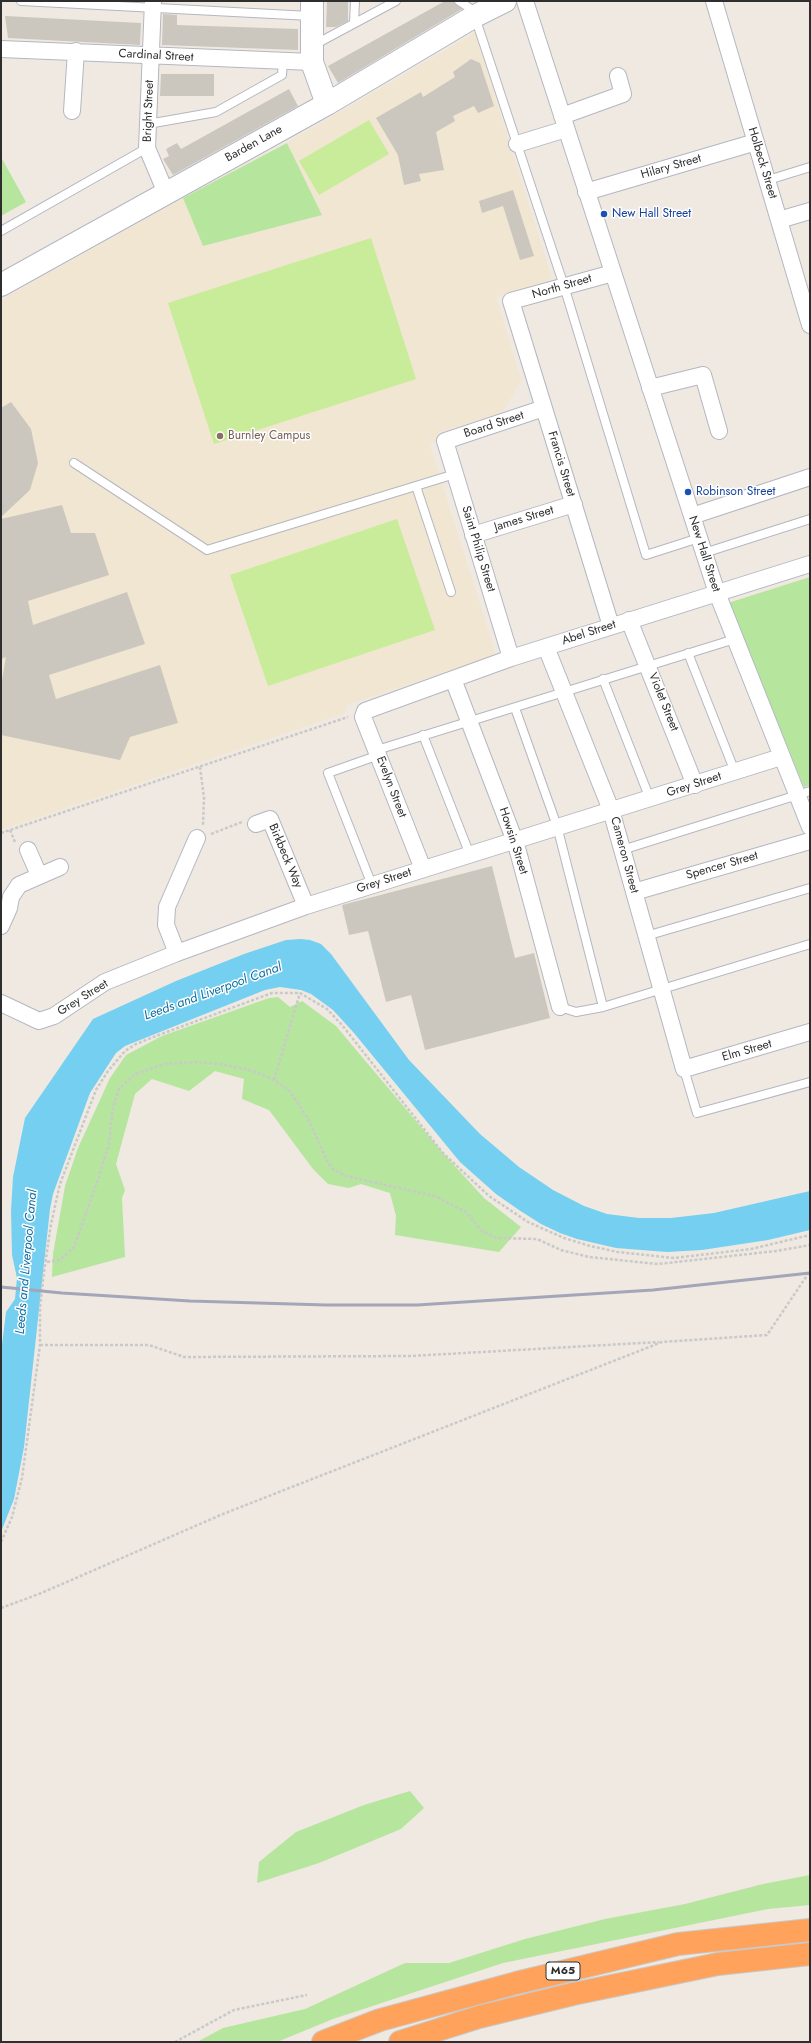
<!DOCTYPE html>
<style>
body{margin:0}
#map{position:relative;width:811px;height:2043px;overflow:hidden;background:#efe9e1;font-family:Jost,sans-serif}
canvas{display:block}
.frame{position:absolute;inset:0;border:2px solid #2e2e2e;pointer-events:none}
</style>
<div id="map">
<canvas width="811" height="2043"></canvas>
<div class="frame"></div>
</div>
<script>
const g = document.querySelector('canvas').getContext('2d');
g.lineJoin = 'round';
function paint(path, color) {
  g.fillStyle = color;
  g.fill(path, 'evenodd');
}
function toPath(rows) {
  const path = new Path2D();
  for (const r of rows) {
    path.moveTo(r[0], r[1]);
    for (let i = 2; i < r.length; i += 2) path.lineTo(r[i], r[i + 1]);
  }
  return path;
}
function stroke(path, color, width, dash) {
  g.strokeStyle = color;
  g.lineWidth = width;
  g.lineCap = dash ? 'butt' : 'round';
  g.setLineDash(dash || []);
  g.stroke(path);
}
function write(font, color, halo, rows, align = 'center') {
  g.font = font + ' Jost,sans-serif';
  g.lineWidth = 3;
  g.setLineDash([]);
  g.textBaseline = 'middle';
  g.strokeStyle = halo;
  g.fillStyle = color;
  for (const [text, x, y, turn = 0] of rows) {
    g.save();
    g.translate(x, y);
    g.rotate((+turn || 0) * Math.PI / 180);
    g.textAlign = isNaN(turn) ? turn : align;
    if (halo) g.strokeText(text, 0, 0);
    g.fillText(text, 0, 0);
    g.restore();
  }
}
const education = toPath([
 [475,33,552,279,496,297,521,380,503,412,443,431,437,441,429,443,496,655,346,705,345,713,1,830,1,300,183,198,203,246,322,215,287,143]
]);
const green = toPath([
 [287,143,322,215,203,246,183,198],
 [1,157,26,202,1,216],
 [810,577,810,785,804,787,728,603],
 [278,997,290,1007,302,1001,336,1026,443,1153,484,1198,521,1227,499,1252,395,1235,396,1216,390,1193,361,1184,349,1188,328,1184,313,1169,269,1110,242,1099,244,1079,215,1071,189,1091,152,1079,135,1094,116,1164,125,1190,122,1198,125,1257,52,1277,53,1254,65,1186,78,1148,110,1078,126,1055,162,1036,269,998],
 [410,1791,424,1808,401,1829,319,1863,257,1883,259,1862,296,1832,364,1805],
 [810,1875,810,1905,768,1909,503,1963,333,2019,277,2042,197,2042,223,2028,305,2009,405,1963,449,1963,525,1939,605,1919,685,1904,763,1884]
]);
const pitch = toPath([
 [369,120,389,154,319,195,299,161],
 [371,238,416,379,214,444,168,303],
 [397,519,435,630,268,686,230,575]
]);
const water = toPath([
 [301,939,310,940,321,944,331,954,409,1060,480,1134,519,1167,553,1190,584,1206,607,1214,639,1218,671,1218,714,1213,810,1191,810,1230,768,1240,702,1250,667,1252,616,1248,577,1239,560,1233,541,1224,519,1210,496,1194,460,1162,354,1033,333,1010,311,994,301,990,280,987,265,990,125,1046,116,1053,90,1093,53,1194,50,1209,24,1447,14,1499,1,1532,1,1353,6,1312,15,1299,17,1278,12,1255,11,1211,13,1177,25,1118,93,1019,176,981,244,954,286,940]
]);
const building = toPath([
 [327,1,348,1,348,21,336,27,326,27],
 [445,1,454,1,456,5,462,9,338,83,328,66],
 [163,14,177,15,177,25,298,29,298,50,162,45],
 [5,16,141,23,140,45,8,38],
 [471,59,480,63,494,106,478,113,474,106,453,116,455,121,436,132,444,170,419,174,421,181,404,185,398,155,376,118,421,92,423,97,455,77,453,72],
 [161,74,214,74,214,96,160,96],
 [289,89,298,106,173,175,163,159,169,156,166,149,177,143,181,149],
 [513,190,534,256,520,260,503,206,482,213,479,201],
 [11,402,31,429,38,463,30,490,1,517,1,408],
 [62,505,71,533,95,533,109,575,28,601,33,625,127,592,145,644,49,675,56,699,160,665,178,723,130,737,120,760,1,735,1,686,6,657,1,659,1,519],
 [492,866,515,958,534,953,550,1018,425,1050,411,995,386,1002,368,931,349,935,342,905]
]);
const path = toPath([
 [200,767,204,798,203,825],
 [10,830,15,842],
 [1,833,348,717],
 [211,834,242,822],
 [274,1080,300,993],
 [47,1262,60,1260,74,1247,99,1177,109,1143,113,1107,119,1089,135,1074,165,1064,196,1062,221,1064,253,1071,274,1080,290,1091,308,1119,328,1163,334,1170,346,1176,435,1196,466,1212,482,1231,496,1238,537,1239,561,1250,589,1257,658,1264,776,1251,810,1245],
 [40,1345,149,1345,184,1357,411,1356,659,1342],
 [1,1542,12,1517,22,1478,40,1345,40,1307,44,1272,51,1224,60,1184,96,1090,108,1071,125,1051,136,1044,156,1036,272,993,300,993,327,1009,342,1025,443,1153,489,1196,528,1222,564,1238,590,1246,618,1252,674,1258,751,1249,810,1235],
 [1,1608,39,1594,223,1514,662,1342,767,1335,810,1271],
 [175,2042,234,2010,307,1995]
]);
const lane = toPath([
 [21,1,311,16],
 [459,1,477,13],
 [475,17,564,286,646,555,699,538],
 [354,23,355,1],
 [314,45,396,1],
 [148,124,216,112,282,75,283,61],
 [768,180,810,167],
 [1,231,147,148],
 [74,463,207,550,455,474],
 [416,486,451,592],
 [704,553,810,519],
 [688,653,735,772],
 [603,679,650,799],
 [515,708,557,826,603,1007],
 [423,735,470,855],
 [377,750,735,639],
 [622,850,810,791],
 [372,885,328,773,379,755],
 [646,936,810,888],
 [560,1007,576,1012,603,1007,810,944],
 [684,1069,697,1113,810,1082]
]);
const street = toPath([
 [153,1,147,148,166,193],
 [525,1,717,593,810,827],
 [714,1,810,325],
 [1,49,312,62],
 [72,111,76,51],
 [562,116,623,94,618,76],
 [517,144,566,129],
 [586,192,756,142],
 [779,220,810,211],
 [650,388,703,375,719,431],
 [692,516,810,477],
 [473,535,574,504],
 [629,620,695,785],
 [611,626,511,301,613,273],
 [546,647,611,810,684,1069,810,1032],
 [511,658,445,441,544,408],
 [453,679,516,844,560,1007],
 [256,824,270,819,306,906],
 [28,850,39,875],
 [423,869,363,717,365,711,511,658,810,564],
 [634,892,810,841],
 [1,926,9,908,11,897,19,885,60,867],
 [177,953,166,925,167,907,197,838],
 [1,1003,39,1021,54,1016,105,982,177,953,306,906,781,757]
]);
const secondary = toPath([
 [312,1,312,62,327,104],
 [1,285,327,104,475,16,505,1]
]);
const highway = toPath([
 [323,2042,380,2020,516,1983,678,1944,810,1930],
 [400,2042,479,2017,573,1994,718,1964,810,1954]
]);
const rail = toPath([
 [1,1287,62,1293,190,1301,326,1305,417,1305,653,1290,810,1273]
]);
const markers = [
 [604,214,4,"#1a4fb4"],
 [220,436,4,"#8d6e63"],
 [688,492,4,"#1a4fb4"]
];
const shields = [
 [563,1971,34]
];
const shieldNames = [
 ["M65",563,1971]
];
const streetNames = [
 ["Cardinal Street",156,56,3],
 ["Bright Street",149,111,-88],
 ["Barden Lane",254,144,-29],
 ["Holbeck Street",762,163,73],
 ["Hilary Street",671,167,-16],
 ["North Street",562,287,-16],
 ["Board Street",494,425,-18],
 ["Francis Street",561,464,73],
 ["James Street",524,519,-17],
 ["Saint Philip Street",478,549,73],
 ["New Hall Street",704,554,72],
 ["Abel Street",589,633,-18],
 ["Violet Street",663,702,68],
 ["Grey Street",694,785,-18],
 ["Evelyn Street",391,787,69],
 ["Howsin Street",513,841,72],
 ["Cameron Street",624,855,75],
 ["Birkbeck Way",285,856,67],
 ["Spencer Street",722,866,-16],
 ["Grey Street",384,881,-18],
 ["Grey Street",83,998,-32],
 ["Elm Street",747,1051,-16]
];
const transitNames = [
 ["New Hall Street",612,214],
 ["Robinson Street",696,492]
];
const educationNames = [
 ["Burnley Campus",228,436]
];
const waterNames = [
 ["Leeds and Liverpool Canal",213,992,-20],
 ["Leeds and Liverpool Canal",27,1262,-85]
];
paint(education, '#f0e6d1');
paint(green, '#b6e59e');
paint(pitch, '#c9ec9a');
paint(water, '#75cff0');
paint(building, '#cbc7bf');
stroke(lane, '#b4b7c1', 10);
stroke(street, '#b4b7c1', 18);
stroke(secondary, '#b4b7c1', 24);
stroke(highway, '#c9c9c9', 24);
stroke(path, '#c9c9c9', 2.5, [3, 2]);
stroke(lane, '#fff', 8);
stroke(street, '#fff', 16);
stroke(secondary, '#fff', 22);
stroke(highway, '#ffa35c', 22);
stroke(rail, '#a3a6b8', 3);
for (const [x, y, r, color] of markers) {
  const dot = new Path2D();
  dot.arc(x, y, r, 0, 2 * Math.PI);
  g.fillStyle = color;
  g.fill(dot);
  stroke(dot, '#fff', 1.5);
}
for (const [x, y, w] of shields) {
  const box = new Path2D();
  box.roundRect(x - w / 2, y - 9, w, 18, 3);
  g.fillStyle = '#fff';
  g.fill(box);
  stroke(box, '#2e2e2e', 1);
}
write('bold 11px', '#2e2e2e', null, shieldNames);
write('12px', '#2e2e2e', '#fff', streetNames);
write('12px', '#164399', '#fff', transitNames, 'left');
write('12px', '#785e54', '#fff', educationNames, 'left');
write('italic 13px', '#0d6fa3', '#fff', waterNames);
</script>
